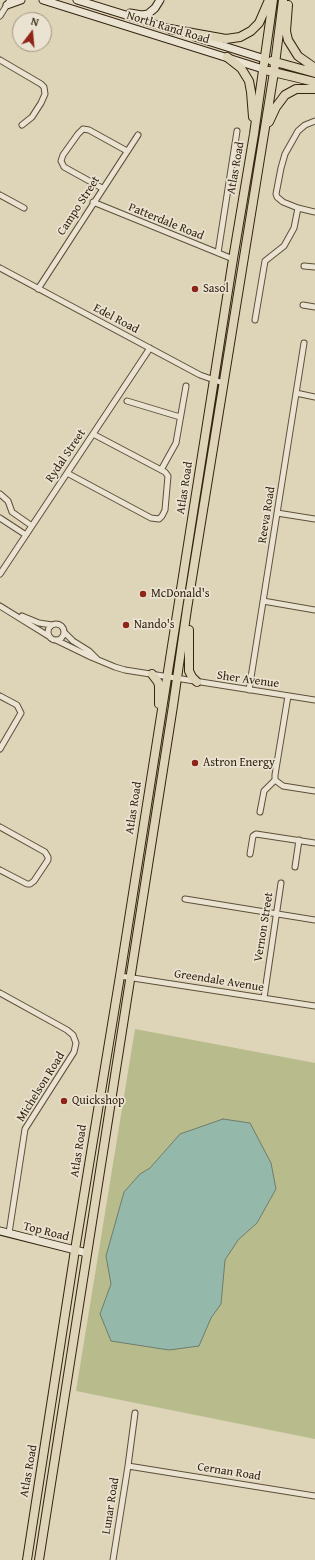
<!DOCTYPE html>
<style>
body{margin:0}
#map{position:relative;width:315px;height:1560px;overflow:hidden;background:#ded4b8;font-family:"Gentium Book Plus",serif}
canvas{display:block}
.north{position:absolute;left:12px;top:12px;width:40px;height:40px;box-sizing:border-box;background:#eae3d1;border:1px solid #a19684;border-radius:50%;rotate:16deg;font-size:11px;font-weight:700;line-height:16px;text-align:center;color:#342310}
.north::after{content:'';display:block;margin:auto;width:14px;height:18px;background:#8f2418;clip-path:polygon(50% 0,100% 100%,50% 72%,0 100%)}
</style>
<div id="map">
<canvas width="315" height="1560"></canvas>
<div class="north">N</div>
</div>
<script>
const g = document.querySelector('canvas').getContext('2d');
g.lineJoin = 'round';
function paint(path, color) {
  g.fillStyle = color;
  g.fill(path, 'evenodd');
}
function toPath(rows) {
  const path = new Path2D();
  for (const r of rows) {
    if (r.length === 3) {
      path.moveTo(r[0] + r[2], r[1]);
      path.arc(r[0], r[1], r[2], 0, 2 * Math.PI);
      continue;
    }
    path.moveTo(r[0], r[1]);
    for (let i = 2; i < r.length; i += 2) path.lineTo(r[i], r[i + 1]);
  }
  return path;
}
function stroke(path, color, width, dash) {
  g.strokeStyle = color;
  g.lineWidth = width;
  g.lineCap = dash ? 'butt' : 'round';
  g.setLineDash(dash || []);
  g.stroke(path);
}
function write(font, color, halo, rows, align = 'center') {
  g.font = font + ' "Gentium Book Plus",serif';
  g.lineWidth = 3.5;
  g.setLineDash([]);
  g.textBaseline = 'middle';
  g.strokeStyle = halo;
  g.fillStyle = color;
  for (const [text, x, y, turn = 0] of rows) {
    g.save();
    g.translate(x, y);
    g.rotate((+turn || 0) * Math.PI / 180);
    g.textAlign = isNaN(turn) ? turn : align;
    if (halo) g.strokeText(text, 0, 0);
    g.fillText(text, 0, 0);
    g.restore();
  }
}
const green = toPath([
 [135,1029,315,1063,315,1439,76,1391]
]);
const water = toPath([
 [223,1119,250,1123,271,1163,276,1189,257,1223,238,1240,225,1260,221,1304,211,1318,199,1346,169,1350,111,1341,100,1314,111,1284,106,1256,124,1192,140,1174,150,1168,180,1134,223,1119]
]);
const street = toPath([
 [0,16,10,0],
 [0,60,41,84,44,87,45,94,41,103,32,117,22,125],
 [315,121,305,125,298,131,285,154,281,168,276,194,277,197,283,202,298,208,315,212],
 [102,188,64,167,61,161,63,155,78,134,83,129,89,130,127,151],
 [0,195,24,208],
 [93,202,233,259],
 [218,253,237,131],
 [304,266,315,267],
 [0,268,200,375,223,383],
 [38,289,138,135],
 [303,305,315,307],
 [255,320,265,261,284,246,294,228,298,208],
 [296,393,315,397],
 [127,401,180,417],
 [161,470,176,443,186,386],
 [67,473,151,518,159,519,162,516,165,510,168,476,165,472,93,434],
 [0,494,8,501,12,512,32,526],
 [277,513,315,519],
 [0,518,26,535],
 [0,574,150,348],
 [263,601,315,610],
 [0,606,50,637],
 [22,616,39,623,52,625],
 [56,632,8],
 [64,632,73,641,89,651,97,659],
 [56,640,91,657,115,667,125,670,315,700],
 [249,690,304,343],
 [0,696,17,705,21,713,0,749],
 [288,696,275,775,275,780,283,786,315,791],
 [260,812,264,791,275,780],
 [0,827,45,852,48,857,48,860,34,881,30,884,27,884,0,870],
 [250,854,253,836,256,834,315,843],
 [295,867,299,840],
 [185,899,315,920],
 [120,976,315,1006],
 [0,993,67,1030,73,1035,76,1043,74,1052,25,1129,9,1233],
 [264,998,281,883],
 [128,1466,135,1413],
 [113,1560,128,1466,315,1496]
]);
const secondary = toPath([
 [43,0,263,69],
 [77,0,174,30],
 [7,5,21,0],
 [130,13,142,15,148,14,155,8,160,0],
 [195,37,265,59],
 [0,1231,87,1253]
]);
const primary = toPath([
 [288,5,286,31,288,40,298,56,315,68],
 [170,29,226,39,240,37,251,31,259,23,269,0],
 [227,57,241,68,249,81,251,92,253,117],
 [272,61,315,73],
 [269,71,315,82],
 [269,122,276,107,285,95,296,89,315,89],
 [189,630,189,671,192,677,197,682],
 [152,674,158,682,159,686,159,704],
 [27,1560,75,1250,120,976,233,259,254,134,273,0],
 [39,1560,173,706,187,609,274,72,283,0]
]);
const markers = [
 [195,289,4,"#8f2418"],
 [143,594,4,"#8f2418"],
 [126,625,4,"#8f2418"],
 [195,763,4,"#8f2418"],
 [64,1101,4,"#8f2418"]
];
const streetNames = [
 ["North Rand Road",168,28,17],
 ["Atlas Road",236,168,-80],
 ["Campo Street",79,206,-57],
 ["Patterdale Road",166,222,22],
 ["Edel Road",116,319,28],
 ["Rydal Street",66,456,-56],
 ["Atlas Road",185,488,-81],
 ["Reeva Road",267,515,-81],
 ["Sher Avenue",248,680,8],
 ["Atlas Road",134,808,-81],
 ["Vernon Street",264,927,-81],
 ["Greendale Avenue",219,981,9],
 ["Michelson Road",41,1087,-58],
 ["Atlas Road",79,1151,-81],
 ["Top Road",46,1232,14],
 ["Atlas Road",29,1471,-80],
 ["Cernan Road",229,1472,9],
 ["Lunar Road",111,1506,-81]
];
const poiNames = [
 ["Sasol",203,289],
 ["McDonald's",151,594],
 ["Nando's",134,625],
 ["Astron Energy",203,763],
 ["Quickshop",72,1101]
];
paint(green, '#b8bb8b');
paint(water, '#94b9aa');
stroke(water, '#6e7d6c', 1);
stroke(street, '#5e4f3a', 7);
stroke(secondary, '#342310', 9);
stroke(primary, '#342310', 10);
stroke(street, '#eae3d1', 5);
stroke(secondary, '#eae3d1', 7);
stroke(primary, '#ded4b8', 8);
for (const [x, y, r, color] of markers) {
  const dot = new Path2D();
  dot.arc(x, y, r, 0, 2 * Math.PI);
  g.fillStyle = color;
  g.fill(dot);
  stroke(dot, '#eae3d1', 1.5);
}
write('12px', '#342310', '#eae3d1', streetNames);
write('12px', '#342310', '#eae3d1', poiNames, 'left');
</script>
